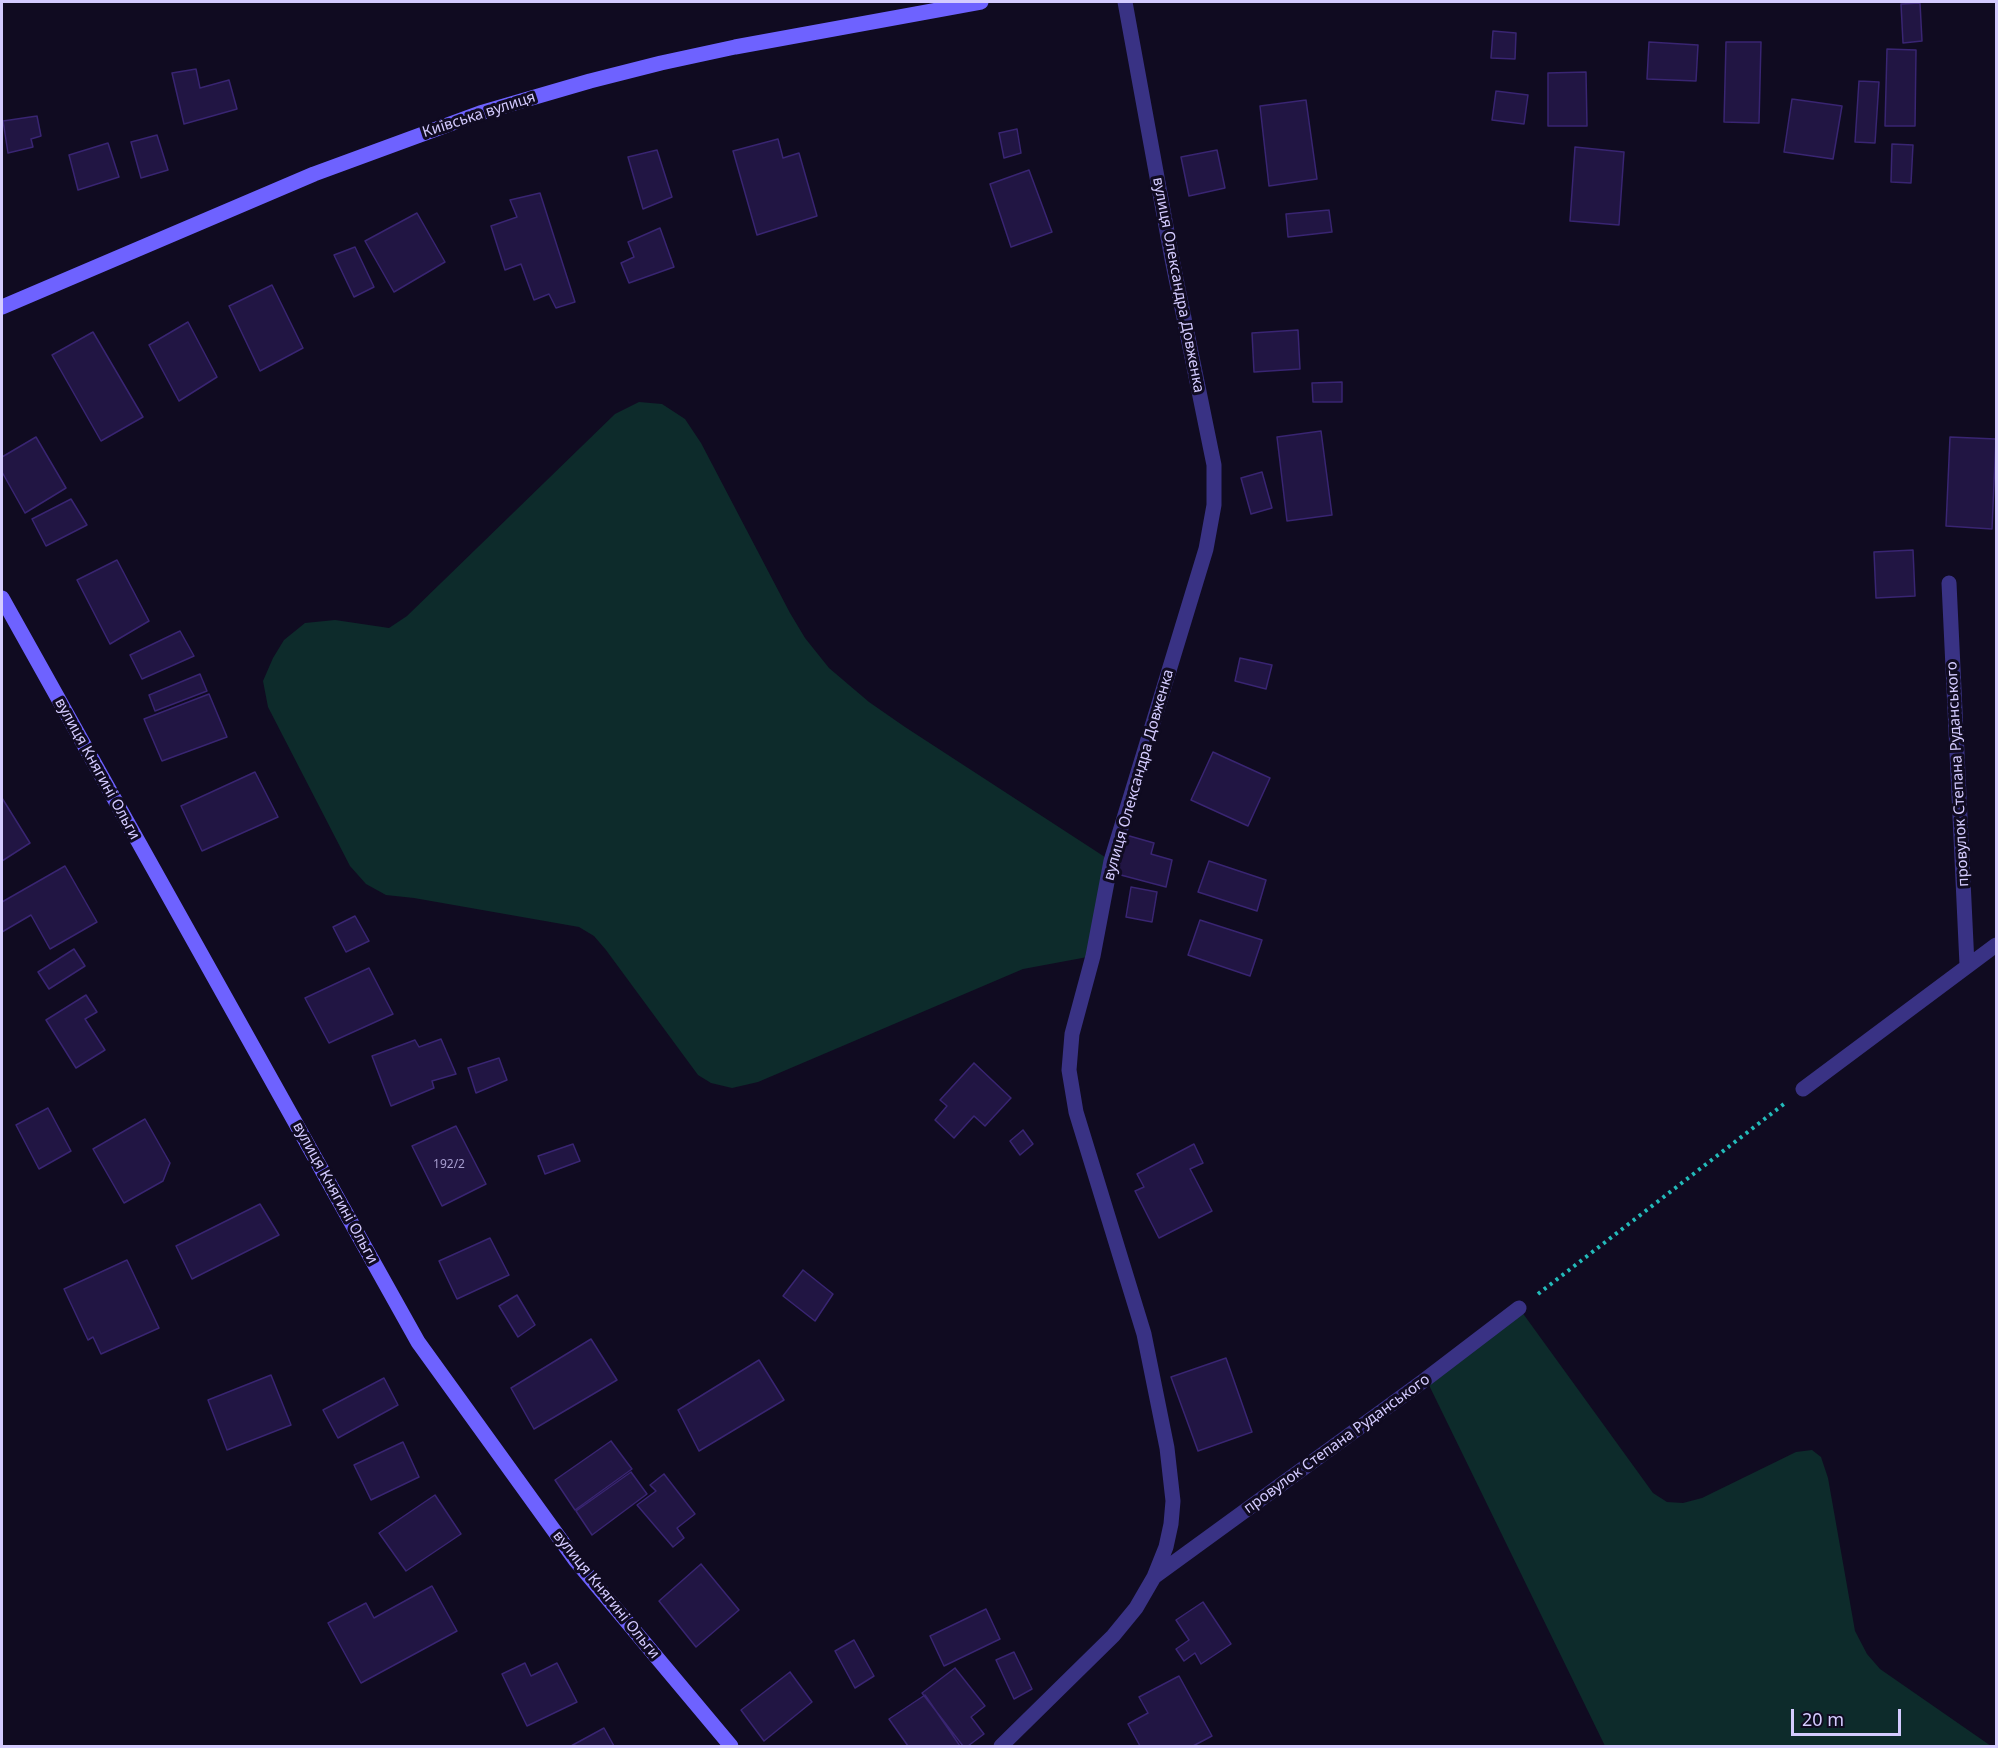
<!DOCTYPE html>
<meta charset="utf-8">
<style>
body{margin:0}
#map{position:relative;width:1998px;height:1748px;overflow:hidden;background:#100b21;font-family:"Noto Sans",sans-serif}
canvas{display:block}
.frame{position:absolute;inset:0;border:3px solid #d4cbff;pointer-events:none}
.scale{position:absolute;left:1791px;top:1709px;width:110px;height:27px;box-sizing:border-box;border:3px solid #d4cbff;border-top:0;padding-left:8px;font-size:18px;line-height:21px;white-space:nowrap;color:#d4cbff;-webkit-text-stroke:4px #100b21;paint-order:stroke}
</style>
<div id="map">
<canvas width="1998" height="1748"></canvas>
<div class="frame"></div>
<div class="scale">20 m</div>
</div>
<script>
const g = document.querySelector('canvas').getContext('2d');
g.lineJoin = 'round';
function paint(path, color) {
  g.fillStyle = color;
  g.fill(path, 'evenodd');
}
function toPath(rows) {
  const path = new Path2D();
  for (const r of rows) {
    path.moveTo(r[0], r[1]);
    for (let i = 2; i < r.length; i += 2) path.lineTo(r[i], r[i + 1]);
  }
  return path;
}
function stroke(path, color, width, dash) {
  g.strokeStyle = color;
  g.lineWidth = width;
  g.lineCap = dash ? 'butt' : 'round';
  g.setLineDash(dash || []);
  g.stroke(path);
}
function write(font, color, halo, rows, align = 'center') {
  g.font = font + ' "Noto Sans",sans-serif';
  g.lineWidth = 6;
  g.setLineDash([]);
  g.textBaseline = 'middle';
  g.strokeStyle = halo;
  g.fillStyle = color;
  for (const [text, x, y, turn = 0] of rows) {
    g.save();
    g.translate(x, y);
    g.rotate((+turn || 0) * Math.PI / 180);
    g.textAlign = isNaN(turn) ? turn : align;
    if (halo) g.strokeText(text, 0, 0);
    g.fillText(text, 0, 0);
    g.restore();
  }
}
const green = toPath([
 [639,402,662,404,685,419,701,443,790,613,805,638,829,668,869,702,905,727,1111,861,1093,956,1023,969,758,1082,732,1088,711,1083,698,1075,606,950,594,936,579,927,414,898,386,895,366,884,350,866,268,707,263,681,273,658,284,640,305,623,335,620,389,628,407,616,615,414],
 [1519,1308,1653,1493,1667,1502,1683,1503,1702,1498,1796,1452,1812,1450,1821,1457,1828,1478,1855,1631,1867,1654,1880,1669,1991,1746,1605,1746,1426,1379]
]);
const building = toPath([
 [1920,3,1922,41,1903,43,1901,4,1920,3],
 [1493,31,1516,33,1515,59,1491,58,1493,31],
 [1649,42,1698,45,1696,81,1647,79,1649,42],
 [1726,42,1761,42,1759,123,1724,122,1726,42],
 [1887,49,1916,50,1915,126,1885,126,1887,49],
 [196,69,200,88,229,80,237,109,184,124,172,73,196,69],
 [1586,72,1587,126,1548,126,1548,73,1586,72],
 [1859,81,1879,82,1875,143,1855,142,1859,81],
 [1496,91,1528,95,1524,124,1492,120,1496,91],
 [1792,99,1842,106,1833,159,1784,152,1792,99],
 [1306,100,1317,179,1269,186,1260,106,1306,100],
 [37,116,41,136,31,139,33,147,8,153,3,121,37,116],
 [1017,129,1021,153,1004,158,999,133,1017,129],
 [157,135,168,170,141,178,131,142,157,135],
 [778,139,783,158,799,153,817,216,757,235,733,151,778,139],
 [108,143,119,177,78,190,69,155,108,143],
 [1892,144,1913,145,1911,183,1891,182,1892,144],
 [1575,147,1624,152,1619,225,1570,221,1575,147],
 [657,150,672,197,643,209,628,157,657,150],
 [1217,150,1225,188,1189,196,1181,157,1217,150],
 [1029,170,1052,232,1011,247,990,184,1029,170],
 [540,193,575,302,556,308,549,294,534,300,521,264,505,270,491,226,517,217,510,200,540,193],
 [1329,210,1332,232,1288,237,1286,214,1329,210],
 [417,213,445,262,394,292,365,241,417,213],
 [660,228,674,267,629,283,621,263,634,257,628,242,660,228],
 [355,247,374,287,354,297,334,255,355,247],
 [272,285,303,348,260,371,229,306,272,285],
 [188,322,217,377,179,401,149,345,188,322],
 [1298,330,1300,369,1254,372,1252,333,1298,330],
 [93,332,143,417,101,441,52,355,93,332],
 [1342,382,1342,402,1313,402,1312,383,1342,382],
 [1321,431,1332,515,1287,521,1277,437,1321,431],
 [36,437,66,488,25,513,2,472,2,457,36,437],
 [1950,437,1996,439,1992,529,1946,526,1950,437],
 [1262,472,1272,508,1251,514,1241,478,1262,472],
 [71,499,87,525,46,546,32,519,71,499],
 [1913,550,1915,596,1876,598,1874,552,1913,550],
 [117,560,149,621,110,644,77,580,117,560],
 [180,631,194,656,142,679,130,655,180,631],
 [1240,658,1272,665,1266,689,1235,681,1240,658],
 [200,674,207,691,155,711,149,695,200,674],
 [209,694,227,737,162,761,144,719,209,694],
 [1213,752,1270,778,1248,826,1191,800,1213,752],
 [255,772,278,817,202,851,181,806,255,772],
 [2,798,30,843,2,861,2,798],
 [1126,835,1154,843,1151,854,1172,860,1166,887,1117,874,1126,835],
 [1209,861,1266,880,1257,911,1198,892,1209,861],
 [65,866,97,922,50,949,31,915,2,932,2,902,65,866],
 [1131,887,1157,892,1152,922,1126,917,1131,887],
 [355,916,369,941,346,952,333,927,355,916],
 [1200,920,1262,940,1250,976,1188,955,1200,920],
 [74,949,85,966,49,989,38,972,74,949],
 [369,968,393,1014,329,1043,305,998,369,968],
 [86,995,97,1012,85,1019,105,1050,76,1068,46,1020,86,995],
 [441,1039,456,1074,432,1081,434,1088,391,1106,372,1056,415,1040,419,1047,441,1039],
 [499,1058,507,1080,476,1093,468,1068,499,1058],
 [974,1063,1011,1098,985,1126,974,1116,954,1138,935,1120,947,1106,940,1100,974,1063],
 [48,1108,71,1151,39,1169,16,1125,48,1108],
 [145,1119,170,1163,163,1181,124,1203,93,1149,145,1119],
 [456,1126,486,1184,442,1206,412,1146,456,1126],
 [1023,1130,1033,1144,1020,1155,1010,1141,1023,1130],
 [573,1144,580,1161,545,1174,538,1156,573,1144],
 [1194,1144,1203,1163,1190,1169,1212,1211,1159,1238,1135,1191,1144,1187,1137,1174,1194,1144],
 [260,1204,279,1235,192,1279,176,1246,260,1204],
 [490,1238,509,1275,457,1299,439,1261,490,1238],
 [127,1260,159,1328,101,1354,93,1337,88,1340,64,1289,127,1260],
 [803,1270,833,1294,815,1321,783,1296,803,1270],
 [517,1295,535,1325,518,1337,499,1306,517,1295],
 [591,1339,617,1380,534,1429,511,1388,591,1339],
 [1226,1358,1252,1432,1198,1451,1171,1377,1226,1358],
 [759,1360,784,1400,699,1451,678,1410,759,1360],
 [271,1375,291,1425,227,1450,208,1400,271,1375],
 [384,1378,398,1405,338,1438,323,1410,384,1378],
 [611,1441,632,1469,575,1510,555,1480,611,1441],
 [403,1442,419,1477,371,1500,354,1465,403,1442],
 [631,1472,647,1494,592,1535,576,1511,631,1472],
 [664,1474,695,1514,677,1528,684,1538,673,1547,637,1505,656,1491,650,1485,664,1474],
 [435,1495,461,1534,406,1571,379,1533,435,1495],
 [701,1564,739,1610,696,1647,659,1601,701,1564],
 [432,1586,457,1631,361,1683,328,1623,366,1603,374,1618,432,1586],
 [1203,1602,1231,1644,1201,1664,1195,1653,1184,1661,1176,1649,1189,1640,1176,1620,1203,1602],
 [986,1609,1000,1639,944,1666,930,1636,986,1609],
 [854,1640,874,1676,855,1688,835,1651,854,1640],
 [1014,1652,1032,1689,1014,1699,996,1660,1014,1652],
 [525,1663,531,1676,557,1663,577,1702,527,1726,502,1674,525,1663],
 [955,1668,985,1706,971,1717,984,1734,968,1746,963,1746,922,1693,955,1668],
 [790,1672,812,1702,764,1741,741,1710,790,1672],
 [1179,1676,1212,1736,1193,1746,1140,1746,1128,1724,1148,1713,1139,1697,1179,1676],
 [925,1695,960,1746,908,1746,889,1719,925,1695],
 [604,1728,614,1746,571,1746,604,1728]
]);
const path = toPath([
 [1538,1294,1784,1104]
]);
const street = toPath([
 [1949,583,1967,965],
 [1803,1089,1996,945],
 [1154,1577,1426,1379,1519,1308],
 [1001,1746,1113,1636,1136,1608,1154,1577,1166,1547,1171,1524,1173,1501,1167,1448,1144,1334,1076,1112,1069,1070,1072,1034,1093,956,1111,861,1206,549,1214,505,1214,465,1172,259,1125,2]
]);
const secondary = toPath([
 [2,307,314,174,480,113,590,81,661,63,735,47,981,2],
 [2,598,418,1342,576,1561,731,1746]
]);
const numberNames = [
 ["192/2",449,1165]
];
const streetNames = [
 ["Київська вулиця",479,115,-18],
 ["вулиця Олександра Довженка",1178,285,79],
 ["вулиця Княгині Ольги",97,769,61],
 ["провулок Степана Руданського",1958,774,-93],
 ["вулиця Олександра Довженка",1139,775,-74],
 ["вулиця Княгині Ольги",335,1193,61],
 ["провулок Степана Руданського",1337,1444,-36],
 ["вулиця Княгині Ольги",606,1595,51]
];
paint(green, '#0d2b2b');
paint(building, '#211543');
stroke(building, '#392572', 1.5);
stroke(path, '#23bbba', 4, [3, 4.5]);
stroke(street, '#393284', 15);
stroke(secondary, '#6e62ff', 15);
write('12px', '#a79ed0', null, numberNames);
write('15px', '#d4cbff', '#100b21', streetNames);
</script>
